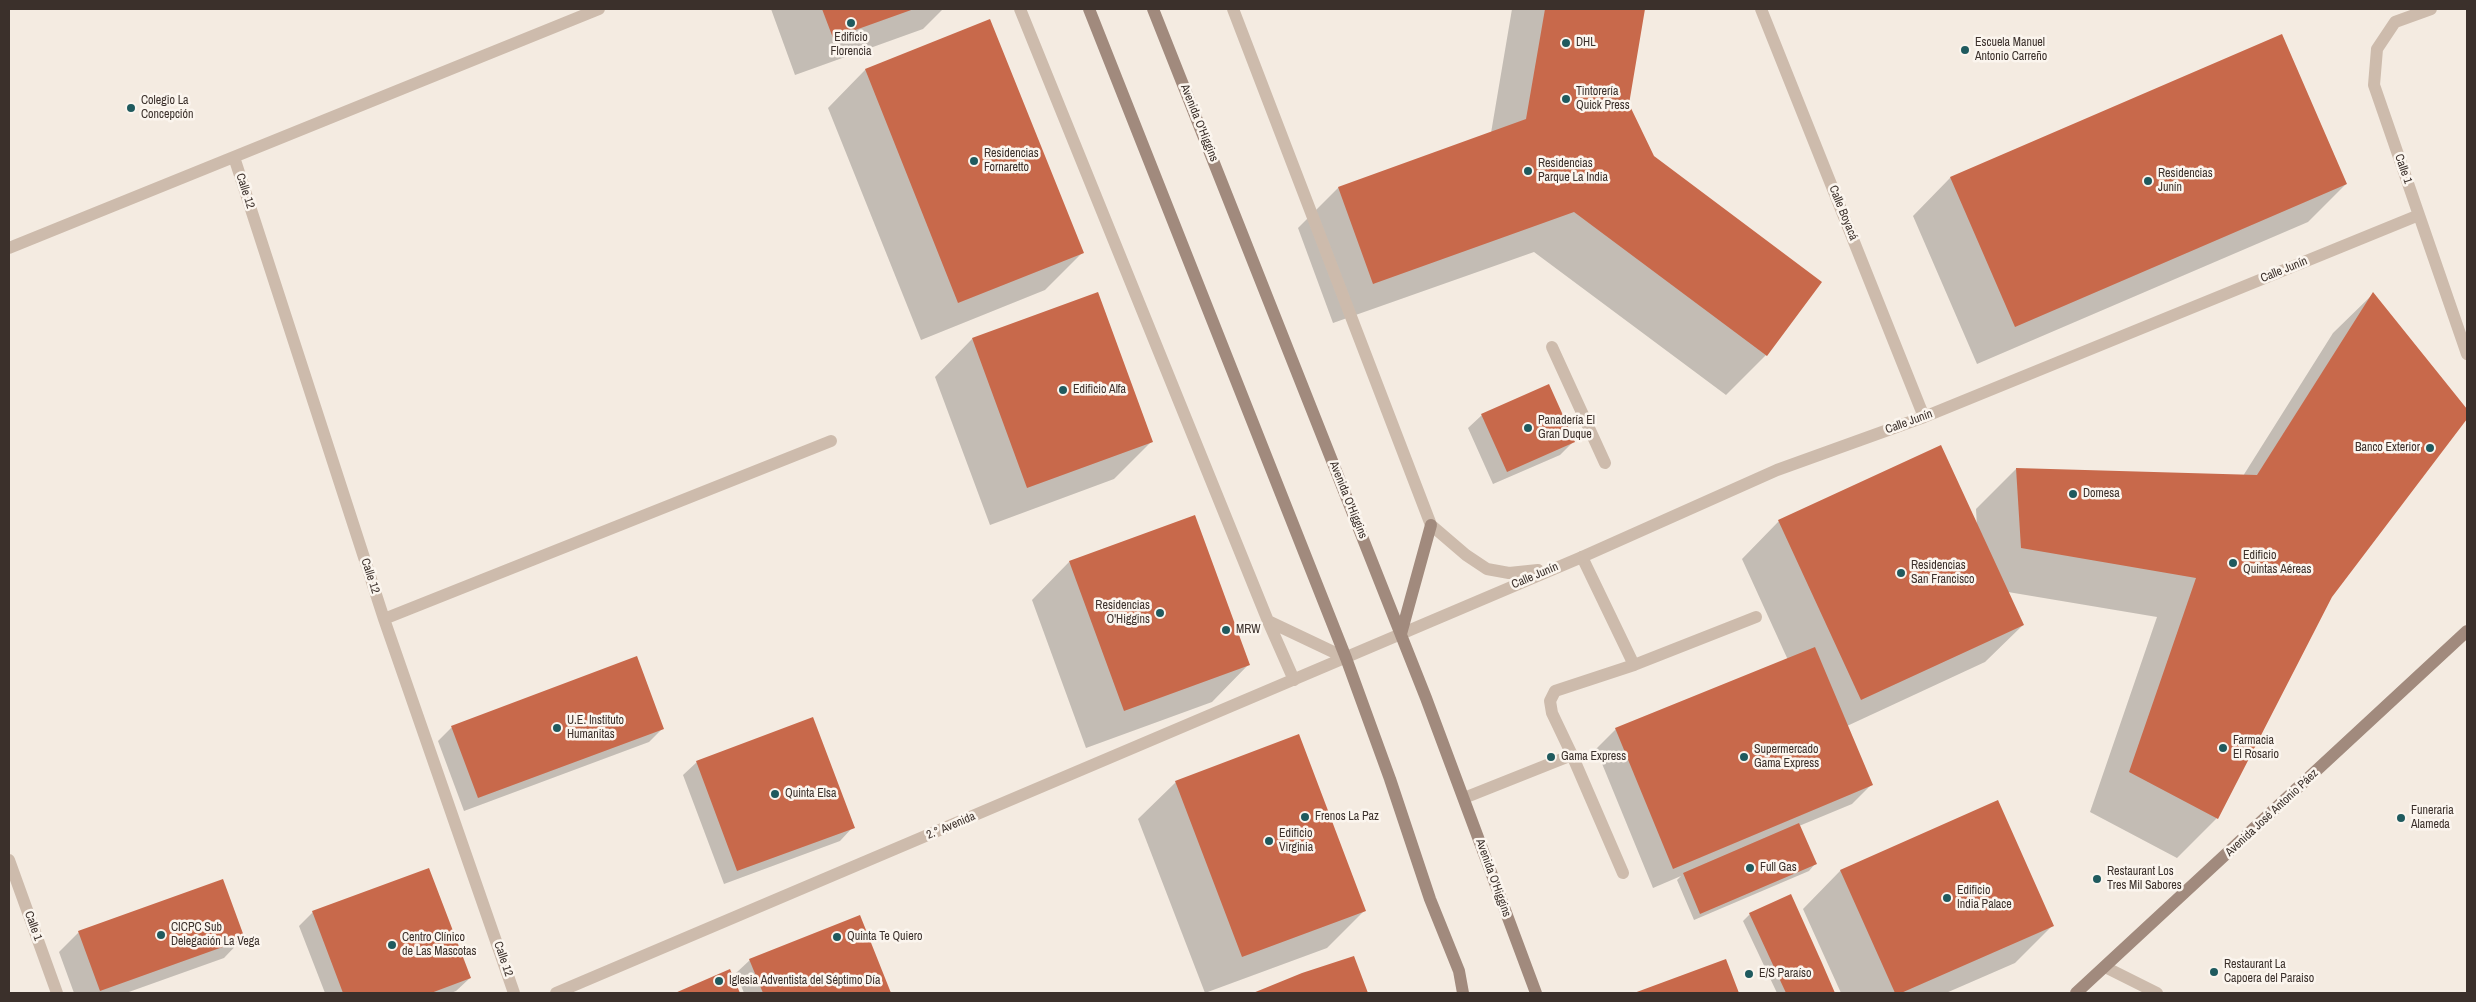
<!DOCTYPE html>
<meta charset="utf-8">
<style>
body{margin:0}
#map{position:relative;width:2476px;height:1002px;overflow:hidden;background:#f4ebe1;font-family:"Archivo Narrow",sans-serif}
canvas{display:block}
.frame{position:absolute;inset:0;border:10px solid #3b302b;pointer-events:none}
</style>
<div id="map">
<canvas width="2476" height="1002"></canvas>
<div class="frame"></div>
</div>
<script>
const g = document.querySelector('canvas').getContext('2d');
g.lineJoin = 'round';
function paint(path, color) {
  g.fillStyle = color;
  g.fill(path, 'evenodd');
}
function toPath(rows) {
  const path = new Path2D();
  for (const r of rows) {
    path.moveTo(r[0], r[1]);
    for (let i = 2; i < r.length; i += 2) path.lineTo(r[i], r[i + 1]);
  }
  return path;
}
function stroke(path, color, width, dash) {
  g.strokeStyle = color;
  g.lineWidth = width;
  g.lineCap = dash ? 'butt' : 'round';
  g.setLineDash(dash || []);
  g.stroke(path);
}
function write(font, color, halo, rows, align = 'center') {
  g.font = font + ' "Archivo Narrow",sans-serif';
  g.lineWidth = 5;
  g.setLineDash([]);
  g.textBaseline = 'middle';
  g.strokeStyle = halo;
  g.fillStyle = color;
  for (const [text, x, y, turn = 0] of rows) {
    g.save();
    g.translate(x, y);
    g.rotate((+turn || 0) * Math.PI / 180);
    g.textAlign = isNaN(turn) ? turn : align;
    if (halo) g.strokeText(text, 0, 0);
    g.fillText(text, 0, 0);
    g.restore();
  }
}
const shadow = toPath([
 [771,9,943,9,923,29,795,75],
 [1512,9,1644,9,1628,104,1652,156,1820,283,1766,355,1726,395,1534,252,1333,323,1298,228,1338,188,1491,133],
 [990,21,1082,253,1045,290,921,340,828,108,865,70],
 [2281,36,2346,184,2308,222,1977,364,1913,216,1950,178],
 [2373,294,2467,411,2467,417,2331,596,2217,818,2177,858,2090,812,2157,617,2008,592,2023,625,1985,662,1847,726,1871,785,1852,804,1799,826,1815,864,1809,871,1694,920,1677,880,1681,876,1653,888,1596,749,1616,729,1788,660,1742,559,1779,521,1977,527,1976,509,2016,469,2243,476,2333,333],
 [972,339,1152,441,1114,479,990,525,935,377],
 [1482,415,1574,441,1560,455,1493,484,1468,428],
 [1069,562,1249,664,1212,702,1086,748,1032,600],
 [636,658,662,729,649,742,464,811,438,741,451,728],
 [697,762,853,827,840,841,724,884,683,775],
 [1176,782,1365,910,1327,948,1205,993,1138,819],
 [1997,802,2053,925,2015,963,1946,993,1841,993,1803,909,1840,871],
 [1790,896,1834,993,1777,993,1743,921,1750,914],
 [313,912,470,978,456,991,451,993,325,993,299,926],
 [859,917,890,993,744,993,736,973,750,960],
 [79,932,243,938,224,958,126,993,74,993,59,952],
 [1353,957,1367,993,1256,993,1303,974],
 [1725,960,1738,993,1637,993],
 [729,971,739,993,678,993]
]);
const building = toPath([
 [822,9,914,9,833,38],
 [1545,9,1645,9,1629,104,1654,156,1822,282,1767,356,1574,212,1373,284,1338,187,1526,119],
 [990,19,1084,253,958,303,865,69],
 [2282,34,2347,184,2015,327,1950,177],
 [1098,292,1153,442,1027,488,972,338],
 [2373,292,2467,409,2467,419,2332,597,2218,819,2129,772,2196,578,2021,548,2016,468,2257,475],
 [1549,384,1575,442,1507,472,1481,414],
 [1941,445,2024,625,1861,700,1778,520],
 [1195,515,1250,665,1124,711,1069,561],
 [1815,647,1873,785,1673,869,1615,728],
 [637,656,664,729,478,798,451,726],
 [813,717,855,828,737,871,696,761],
 [1299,734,1366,911,1242,957,1175,781],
 [1998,800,2054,926,1901,993,1895,993,1840,870],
 [1799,823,1817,864,1700,914,1683,873],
 [429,868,471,978,431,993,343,993,312,911],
 [223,879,245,939,100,991,78,931],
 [1791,894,1822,963,1835,993,1786,993,1749,913],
 [860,915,891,993,763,993,749,959],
 [1354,956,1368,993,1253,993,1302,973],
 [1726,959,1739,993,1634,993],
 [730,969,740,993,675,993]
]);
const service = toPath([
 [1552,347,1605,463],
 [1582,557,1634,665],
 [1572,755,1552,713,1550,701,1555,691,1634,665,1756,617],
 [1464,798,1572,755,1623,873]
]);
const minor = toPath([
 [1020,9,1268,621,1294,680],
 [1233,9,1431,525,1466,555,1487,569,1509,573,1538,570],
 [1761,9,1924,417],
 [2431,9,2395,22,2377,49,2374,85,2467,354],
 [234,157,384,619,514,993],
 [9,248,599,9],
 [384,619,831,441],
 [1268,621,1346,658],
 [9,860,57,993],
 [2105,967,2157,993],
 [556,993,1582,557,1777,470,1924,417,2419,215]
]);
const secondary = toPath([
 [1089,9,1346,658,1390,779,1430,899,1459,971,1463,993],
 [1153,9,1426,698,1536,993],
 [1401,634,1431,525],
 [2076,993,2467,631]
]);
const markers = [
 [851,23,5,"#1f5a5e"],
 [1566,43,5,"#1f5a5e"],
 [1965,50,5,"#1f5a5e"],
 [1566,99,5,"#1f5a5e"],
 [131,108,5,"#1f5a5e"],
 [974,161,5,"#1f5a5e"],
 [1528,171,5,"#1f5a5e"],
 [2148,181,5,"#1f5a5e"],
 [1063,390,5,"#1f5a5e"],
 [1528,428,5,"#1f5a5e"],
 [2430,448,5,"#1f5a5e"],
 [2073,494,5,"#1f5a5e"],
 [2233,563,5,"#1f5a5e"],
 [1901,573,5,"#1f5a5e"],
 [1160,613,5,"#1f5a5e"],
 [1226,630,5,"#1f5a5e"],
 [557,728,5,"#1f5a5e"],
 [2223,748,5,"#1f5a5e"],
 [1551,757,5,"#1f5a5e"],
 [1744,757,5,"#1f5a5e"],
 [775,794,5,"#1f5a5e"],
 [1305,817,5,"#1f5a5e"],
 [2401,818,5,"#1f5a5e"],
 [1269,841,5,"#1f5a5e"],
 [1750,868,5,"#1f5a5e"],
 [2097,879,5,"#1f5a5e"],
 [1947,898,5,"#1f5a5e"],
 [161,935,5,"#1f5a5e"],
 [837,937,5,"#1f5a5e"],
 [392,945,5,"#1f5a5e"],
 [2214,972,5,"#1f5a5e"],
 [1749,974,5,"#1f5a5e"],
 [719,981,5,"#1f5a5e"]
];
const poiNames = [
 ["Edificio",851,38,"center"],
 ["Florencia",851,52,"center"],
 ["DHL",1576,43],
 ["Escuela Manuel",1975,43],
 ["Antonio Carreño",1975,57],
 ["Tintorería",1576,92],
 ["Quick Press",1576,106],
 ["Colegio La",141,101],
 ["Concepción",141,115],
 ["Residencias",984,154],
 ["Fornaretto",984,168],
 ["Residencias",1538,164],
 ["Parque La India",1538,178],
 ["Residencias",2158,174],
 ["Junín",2158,188],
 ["Edificio Alfa",1073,390],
 ["Panadería El",1538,421],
 ["Gran Duque",1538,435],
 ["Banco Exterior",2420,448,"right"],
 ["Domesa",2083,494],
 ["Edificio",2243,556],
 ["Quintas Aéreas",2243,570],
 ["Residencias",1911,566],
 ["San Francisco",1911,580],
 ["Residencias",1150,606,"right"],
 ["O'Higgins",1150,620,"right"],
 ["MRW",1236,630],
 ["U.E. Instituto",567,721],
 ["Humanitas",567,735],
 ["Farmacia",2233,741],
 ["El Rosario",2233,755],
 ["Supermercado",1754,750],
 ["Gama Express",1754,764],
 ["Gama Express",1561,757],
 ["Quinta Elsa",785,794],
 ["Funeraria",2411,811],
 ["Alameda",2411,825],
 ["Frenos La Paz",1315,817],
 ["Edificio",1279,834],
 ["Virginia",1279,848],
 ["Full Gas",1760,868],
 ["Restaurant Los",2107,872],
 ["Tres Mil Sabores",2107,886],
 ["Edificio",1957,891],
 ["India Palace",1957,905],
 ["CICPC Sub",171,928],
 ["Delegación La Vega",171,942],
 ["Quinta Te Quiero",847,937],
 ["Centro Clínico",402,938],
 ["de Las Mascotas",402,952],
 ["Restaurant La",2224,965],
 ["Capoera del Paraiso",2224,979],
 ["E/S Paraíso",1759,974],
 ["Iglesia Adventista del Séptimo Día",729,981]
];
const streetNames = [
 ["Avenida O'Higgins",1199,123,68],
 ["Calle 1",2403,169,71],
 ["Calle 12",245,191,72],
 ["Calle Boyacá",1843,213,68],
 ["Calle Junín",2284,270,-22],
 ["Calle Junín",1909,422,-20],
 ["Avenida O'Higgins",1348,500,68],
 ["Calle 12",370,576,72],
 ["Calle Junín",1535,576,-23],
 ["Avenida José Antonio Páez",2272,813,-43],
 ["2.° Avenida",951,826,-23],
 ["Avenida O'Higgins",1493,878,70],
 ["Calle 1",33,926,70],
 ["Calle 12",503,959,71]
];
paint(shadow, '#0003');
paint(building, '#c8694b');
stroke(service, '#cdbbac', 12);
stroke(minor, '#cdbbac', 12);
stroke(secondary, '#a18a7d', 12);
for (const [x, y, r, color] of markers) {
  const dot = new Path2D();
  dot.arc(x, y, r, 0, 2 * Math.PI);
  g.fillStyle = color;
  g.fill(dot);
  stroke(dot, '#fbf5ee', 2);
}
write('12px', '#3b302b', '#fbf5ee', poiNames, 'left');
write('12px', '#3b302b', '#fbf5ee', streetNames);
</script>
